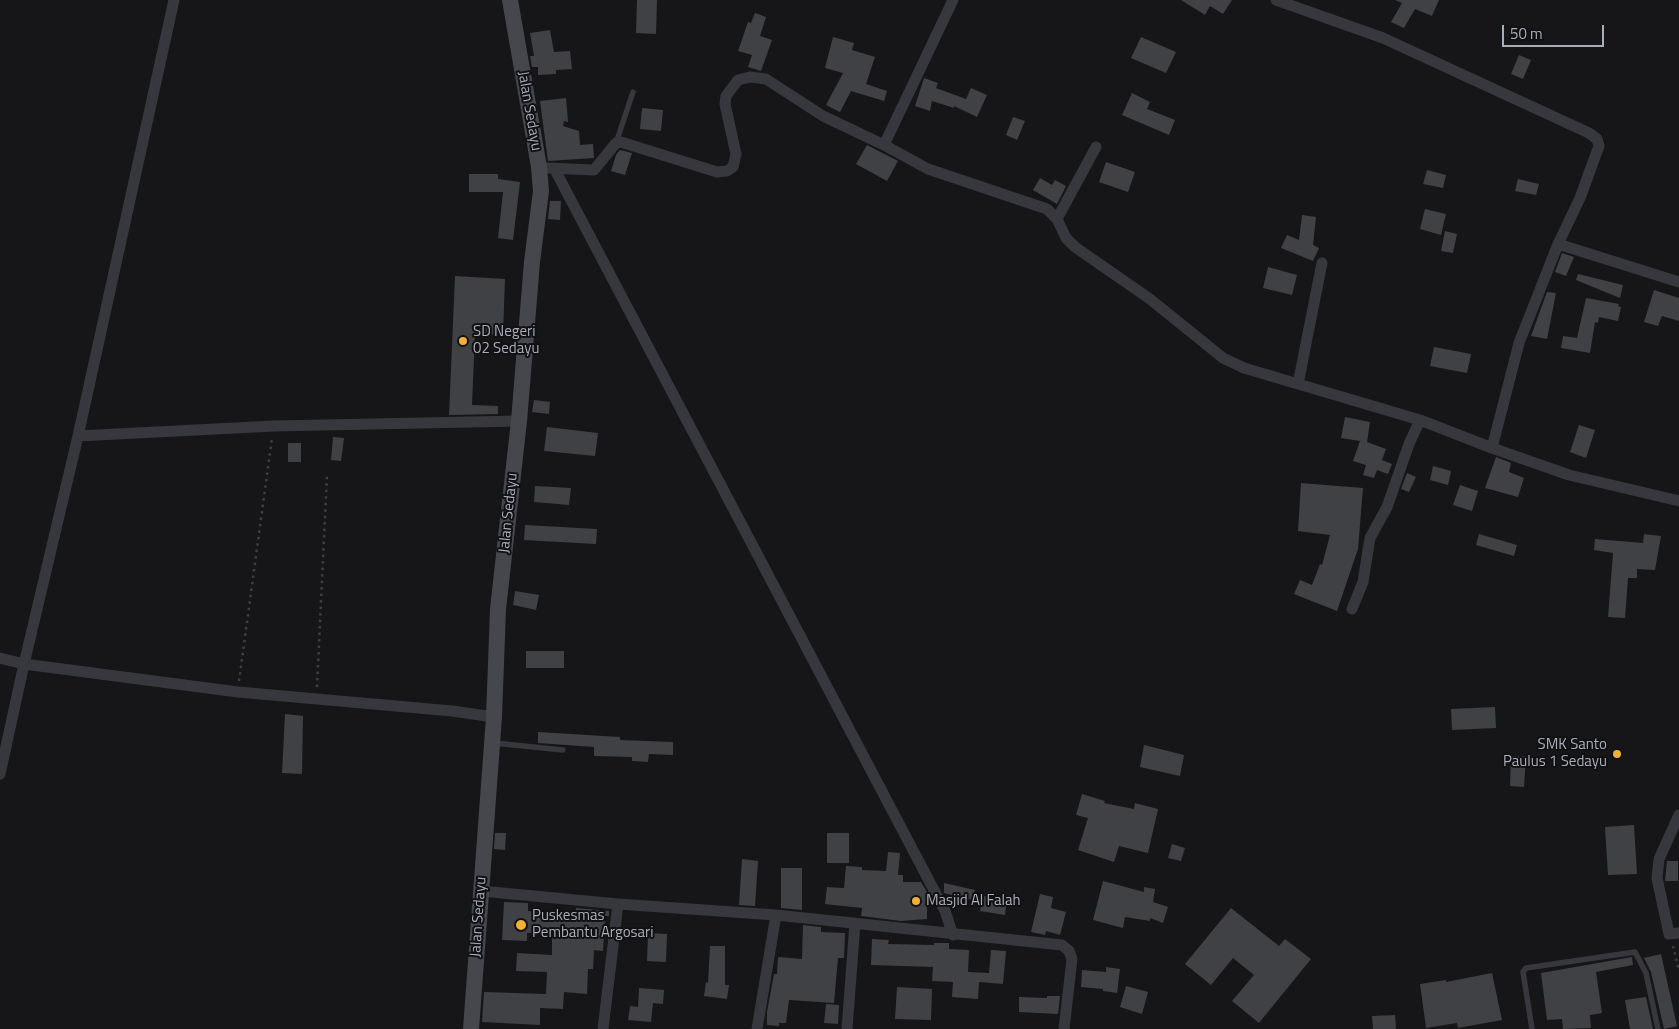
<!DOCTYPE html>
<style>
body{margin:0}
#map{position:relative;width:1679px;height:1029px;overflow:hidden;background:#161618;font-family:"Titillium Web",sans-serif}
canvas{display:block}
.scale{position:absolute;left:1502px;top:25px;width:102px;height:22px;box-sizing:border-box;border:2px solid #a8adb8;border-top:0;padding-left:6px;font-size:15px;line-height:18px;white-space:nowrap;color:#a8adb8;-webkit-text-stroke:4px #111113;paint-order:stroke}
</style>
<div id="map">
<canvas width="1679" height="1029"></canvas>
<div class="scale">50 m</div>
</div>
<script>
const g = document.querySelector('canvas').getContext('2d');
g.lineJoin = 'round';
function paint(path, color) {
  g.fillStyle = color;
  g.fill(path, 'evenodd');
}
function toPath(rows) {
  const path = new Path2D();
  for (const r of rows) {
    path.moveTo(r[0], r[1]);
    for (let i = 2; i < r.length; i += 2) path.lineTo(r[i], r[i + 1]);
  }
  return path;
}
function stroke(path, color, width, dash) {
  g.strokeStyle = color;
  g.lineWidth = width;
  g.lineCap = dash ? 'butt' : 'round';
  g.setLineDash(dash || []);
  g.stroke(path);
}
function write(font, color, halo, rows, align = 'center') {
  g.font = font + ' "Titillium Web",sans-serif';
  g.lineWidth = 4;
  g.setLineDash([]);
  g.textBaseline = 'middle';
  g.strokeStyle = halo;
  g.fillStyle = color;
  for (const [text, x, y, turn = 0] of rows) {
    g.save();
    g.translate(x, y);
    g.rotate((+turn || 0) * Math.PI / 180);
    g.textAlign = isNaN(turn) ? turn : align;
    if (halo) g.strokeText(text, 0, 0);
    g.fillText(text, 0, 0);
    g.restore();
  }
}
const building = toPath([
 [637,0,657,0,656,34,636,33],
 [1181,0,1232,0,1223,14,1210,6,1205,15],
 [1395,0,1439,0,1432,16,1415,9,1404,28,1391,22,1402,3],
 [755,13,766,17,760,36,772,40,761,71,748,67,752,55,738,51,748,22,751,23],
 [550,30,554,52,570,51,572,69,556,70,556,74,538,75,538,67,532,67,530,56,534,56,530,33],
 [833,37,854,43,852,50,875,57,866,84,887,91,884,101,851,91,840,112,826,105,843,73,825,68],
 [1141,37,1176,52,1166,73,1131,58],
 [1519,55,1531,60,1523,79,1511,74],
 [924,78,938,83,936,88,966,99,971,88,987,95,977,117,954,106,954,108,932,101,930,111,915,106],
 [1132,93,1150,102,1147,109,1175,120,1169,135,1122,115],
 [566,98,568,122,564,121,563,126,579,131,580,145,593,144,594,158,548,161,540,101],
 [642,108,663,110,661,131,640,129],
 [1013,117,1025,121,1017,140,1006,135],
 [867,145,898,161,887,181,856,164],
 [620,150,632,153,625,175,611,171,616,155],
 [1106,162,1135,172,1128,192,1099,182],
 [1427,170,1446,175,1443,188,1423,184],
 [469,174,498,174,498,179,520,182,513,240,498,238,503,192,469,192],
 [1040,178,1052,185,1055,180,1066,186,1057,204,1033,190],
 [1518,179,1539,184,1536,195,1515,191],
 [550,201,561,201,560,220,548,219],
 [1425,209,1446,214,1441,235,1420,229],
 [1302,215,1316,217,1313,245,1319,248,1313,261,1281,248,1287,235,1299,240],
 [1445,231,1457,234,1453,253,1441,251],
 [1562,253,1574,257,1566,276,1555,272],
 [1268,267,1297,275,1292,295,1263,288],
 [1578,274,1623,285,1620,298,1576,280],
 [455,276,505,279,503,335,475,334,472,405,498,406,498,414,449,415],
 [1654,290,1679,298,1679,321,1662,316,1658,326,1644,322],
 [1547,292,1556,293,1547,339,1531,336],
 [1586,298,1619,304,1618,306,1621,307,1618,321,1599,317,1598,323,1595,322,1590,353,1561,348,1563,336,1577,338],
 [1434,347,1471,354,1467,373,1430,366],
 [534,400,550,402,549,414,532,412],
 [1345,417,1370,422,1367,442,1386,449,1382,460,1392,464,1388,474,1377,470,1374,478,1363,475,1366,465,1353,461,1360,441,1341,438],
 [1579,425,1595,430,1586,458,1570,452],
 [547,427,598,433,595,456,544,451],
 [333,437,344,438,341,461,331,460],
 [288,443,301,443,301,462,288,462],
 [1496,457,1511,463,1509,472,1524,478,1518,497,1485,488],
 [1433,466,1451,471,1448,485,1430,480],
 [1407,473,1416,477,1409,492,1401,489],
 [1301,483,1363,488,1358,549,1337,611,1294,594,1300,580,1312,585,1320,564,1322,565,1330,535,1298,531],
 [1460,485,1478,491,1472,511,1453,505],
 [535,486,571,488,569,505,534,502],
 [525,525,597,529,596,544,524,540],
 [1479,534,1517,545,1514,556,1476,545],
 [1644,534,1661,536,1655,570,1637,569,1637,578,1628,578,1625,618,1608,617,1613,553,1594,550,1595,539,1643,543],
 [515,591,539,595,536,610,513,605],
 [526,651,564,651,564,668,526,668],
 [1495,707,1496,728,1452,730,1451,709],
 [285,714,303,716,302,774,282,773],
 [538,732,620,737,620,740,673,742,673,755,649,754,648,762,632,761,632,757,594,756,594,747,538,743],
 [1144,745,1184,755,1180,776,1140,767],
 [1511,756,1526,756,1524,787,1510,786],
 [1082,794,1105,801,1104,803,1134,809,1135,803,1158,809,1148,853,1119,846,1114,862,1078,850,1088,818,1076,815],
 [1634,825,1637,874,1608,875,1605,827],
 [495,833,506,833,505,850,494,849],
 [827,833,849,833,849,863,827,863],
 [1172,844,1185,848,1181,861,1168,858],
 [888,852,900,853,898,875,903,875,903,882,921,882,927,892,927,919,901,921,861,916,862,908,825,904,827,887,844,888,846,866,862,867,862,870,886,871],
 [742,859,758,861,755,906,739,905],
 [1667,861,1678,861,1678,881,1665,881],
 [781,868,802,868,802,910,781,908],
 [1103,881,1144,892,1144,887,1155,889,1153,902,1168,907,1163,923,1150,918,1150,921,1125,917,1123,928,1093,920],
 [944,883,975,890,972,900,944,893],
 [1040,894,1053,897,1051,908,1066,912,1060,935,1046,931,1045,935,1031,932],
 [983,896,1007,900,1005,915,980,911],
 [504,902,528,903,528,911,575,914,576,908,609,911,609,916,605,916,603,951,594,950,593,969,588,969,587,994,564,992,563,1009,540,1008,540,1025,482,1022,484,992,546,994,547,972,516,971,517,953,552,955,552,933,527,933,527,941,502,940],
 [1231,908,1279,946,1285,939,1311,959,1259,1023,1232,1001,1254,975,1233,958,1211,985,1185,964],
 [803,925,821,927,821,932,845,933,844,958,838,958,834,1003,789,1000,786,1023,779,1023,779,1026,767,1025,767,1012,774,974,777,974,778,957,802,959],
 [648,933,667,934,666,962,647,961],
 [872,939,889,940,888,944,934,945,934,943,949,943,949,949,969,950,968,972,989,973,991,950,1006,951,1003,984,979,982,978,999,952,997,953,982,932,981,933,967,871,965],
 [710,946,725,946,725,985,729,985,727,999,704,996,706,982,708,983],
 [1661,954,1677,1026,1664,1029,1651,972,1644,958],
 [1632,957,1633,965,1596,972,1602,1013,1590,1015,1591,1028,1563,1029,1562,1019,1547,1020,1541,973],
 [1106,967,1120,969,1117,993,1103,991,1103,989,1081,987,1082,970,1106,972],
 [1492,973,1502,1020,1458,1028,1457,1023,1426,1028,1420,984,1446,980,1446,982],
 [1126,986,1148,992,1142,1014,1120,1007],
 [897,987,932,989,931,1020,895,1019],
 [639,988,664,990,663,1004,653,1003,651,1022,628,1020,630,1006,638,1007],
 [1047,996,1060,996,1058,1014,1019,1012,1019,997,1047,998],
 [1646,997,1653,1029,1630,1029,1625,1000],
 [826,1004,839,1005,838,1024,824,1023],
 [1395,1015,1396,1029,1373,1029,1372,1016]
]);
const path = toPath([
 [239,681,272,438],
 [317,687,327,475],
 [1673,946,1679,971]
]);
const lane = toPath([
 [616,143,633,92],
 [494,743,563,750],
 [1532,1029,1523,972,1526,968,1635,952,1646,973,1658,1029]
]);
const street = toPath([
 [174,0,78,436,24,664,238,692,452,711,494,717],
 [1276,0,1383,38,1589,133,1597,139,1599,146,1580,198,1558,244,1519,343,1492,448,1420,420,1409,444,1387,507,1370,538,1363,582,1352,609],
 [884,145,928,169,1047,209,1057,219,1066,238,1075,247,1150,299,1223,358,1244,368,1420,420],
 [548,168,594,170,616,143,621,142,717,172,727,171,733,167,736,154,725,104,726,96,738,80,750,77,766,79,823,116,884,145,953,0],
 [554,168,945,911,953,935],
 [1057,219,1096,147],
 [1558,244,1679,282],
 [1298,384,1322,263],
 [78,436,274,426,519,421],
 [1492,448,1569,475,1679,501],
 [0,658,24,664,0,774],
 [1679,815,1659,859,1657,878,1669,934,1679,933],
 [481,891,618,904,776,915,1062,945,1069,951,1072,959,1064,1029],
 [603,1029,618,904],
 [757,1029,776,915],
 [847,1029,855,923]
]);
const secondary = toPath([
 [471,1029,494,717,498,609,519,421,532,262,541,191,539,167,510,0]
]);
const markers = [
 [463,341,5,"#f2b134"],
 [1617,754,5,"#f2b134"],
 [916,901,5,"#f2b134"],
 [521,925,6,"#f2b134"]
];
const streetNames = [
 ["Jalan Sedayu",529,111,80],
 ["Jalan Sedayu",509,513,-84],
 ["Jalan Sedayu",479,917,-86]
];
const poiNames = [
 ["SD Negeri",473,332],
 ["02 Sedayu",473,349],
 ["SMK Santo",1607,745,"right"],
 ["Paulus 1 Sedayu",1607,762,"right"],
 ["Masjid Al Falah",926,901],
 ["Puskesmas",532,916],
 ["Pembantu Argosari",532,933]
];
paint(building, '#404145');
stroke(path, '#3d3f44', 2.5, [2.5, 4]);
stroke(lane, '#37383d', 5.5);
stroke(street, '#37383d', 11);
stroke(secondary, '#45474d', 16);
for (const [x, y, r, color] of markers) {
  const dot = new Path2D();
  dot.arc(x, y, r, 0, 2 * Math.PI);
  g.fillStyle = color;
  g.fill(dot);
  stroke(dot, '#111113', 2);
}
write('15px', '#a8adb8', '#111113', streetNames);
write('15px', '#a8adb8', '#111113', poiNames, 'left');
</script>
